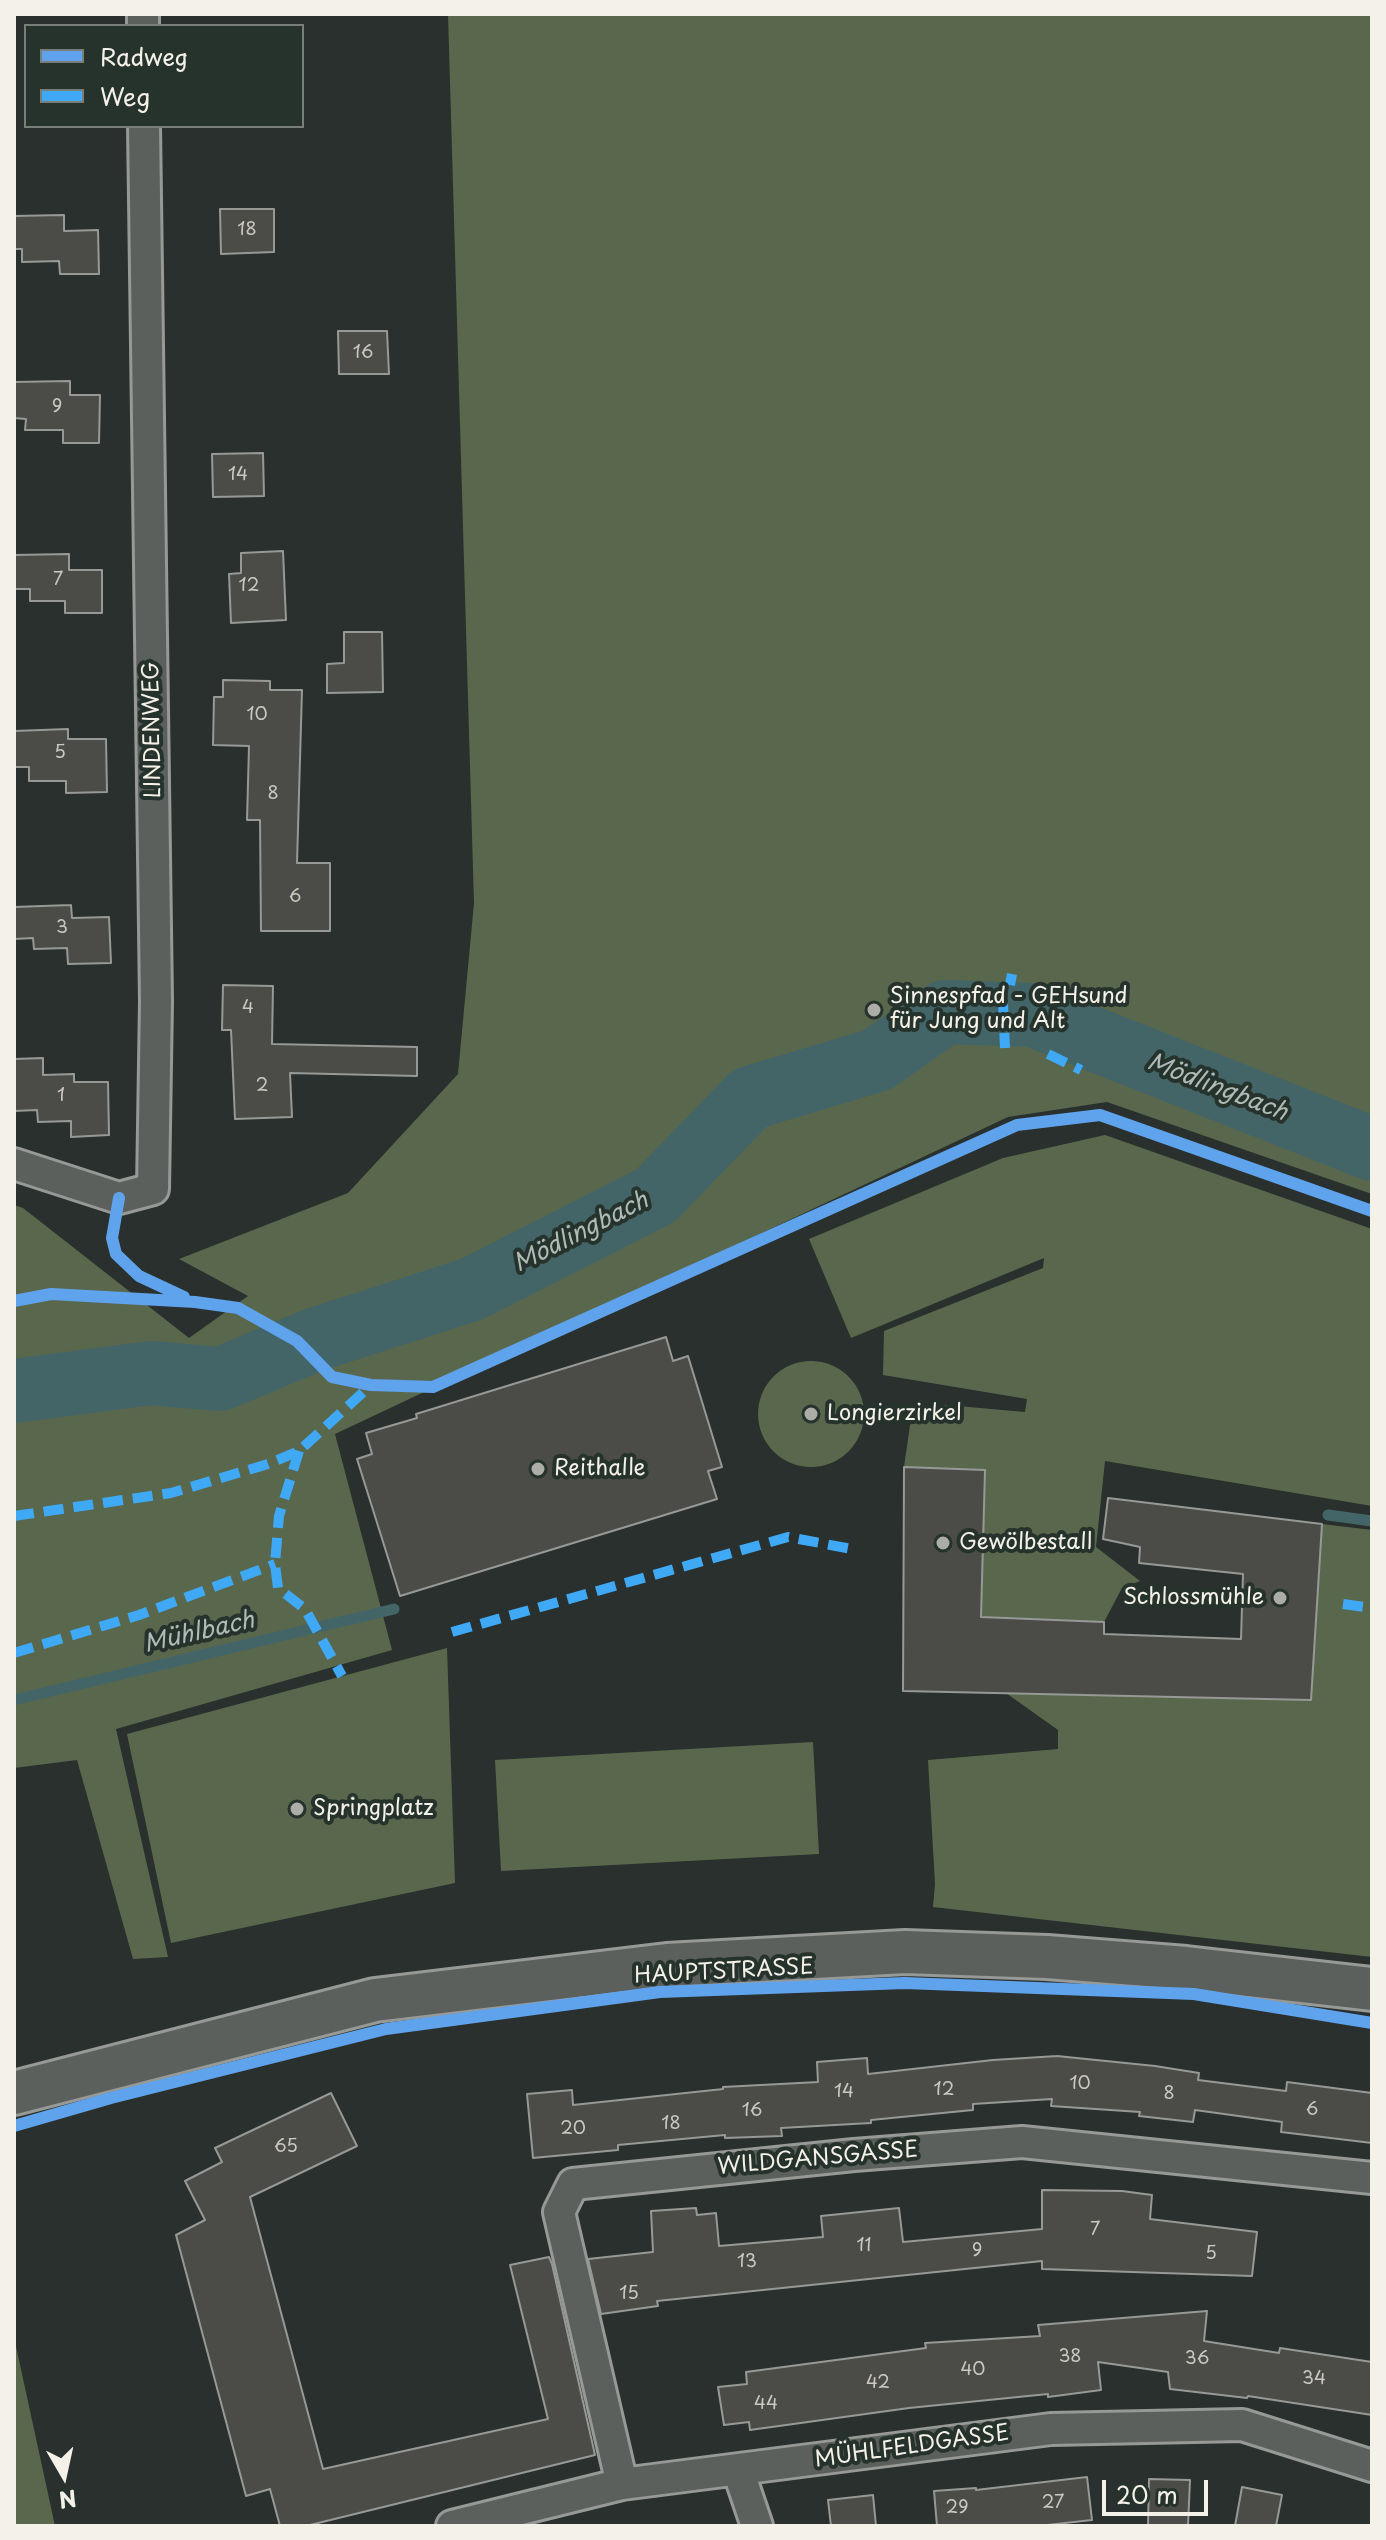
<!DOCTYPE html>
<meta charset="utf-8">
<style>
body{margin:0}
#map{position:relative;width:1386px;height:2540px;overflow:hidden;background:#29302d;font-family:"Playpen Sans",sans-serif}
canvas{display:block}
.frame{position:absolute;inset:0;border:16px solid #f4f1e8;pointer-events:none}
.legend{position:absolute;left:24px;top:24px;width:280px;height:104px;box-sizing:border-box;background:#26332d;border:2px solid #787f78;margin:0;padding:10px 14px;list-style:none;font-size:24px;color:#f4f1e8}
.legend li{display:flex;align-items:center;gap:16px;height:40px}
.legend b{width:40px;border:2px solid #787f78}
.north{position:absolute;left:24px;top:2436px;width:80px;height:80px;-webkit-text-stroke:6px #26332d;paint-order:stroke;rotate:171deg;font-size:22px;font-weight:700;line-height:32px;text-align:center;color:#f4f1e8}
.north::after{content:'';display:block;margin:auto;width:28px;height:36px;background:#f4f1e8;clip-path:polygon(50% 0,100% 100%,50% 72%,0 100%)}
.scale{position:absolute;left:1102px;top:2480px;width:106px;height:36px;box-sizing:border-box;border:4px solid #f4f1e8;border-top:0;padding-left:10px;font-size:24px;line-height:28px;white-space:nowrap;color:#f4f1e8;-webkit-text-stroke:6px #26332d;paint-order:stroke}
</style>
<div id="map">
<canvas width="1386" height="2540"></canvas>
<div class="frame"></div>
<ul class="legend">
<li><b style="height:10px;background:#60a3ed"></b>Radweg</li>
<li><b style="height:10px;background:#3fa9f5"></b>Weg</li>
</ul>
<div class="north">N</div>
<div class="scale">20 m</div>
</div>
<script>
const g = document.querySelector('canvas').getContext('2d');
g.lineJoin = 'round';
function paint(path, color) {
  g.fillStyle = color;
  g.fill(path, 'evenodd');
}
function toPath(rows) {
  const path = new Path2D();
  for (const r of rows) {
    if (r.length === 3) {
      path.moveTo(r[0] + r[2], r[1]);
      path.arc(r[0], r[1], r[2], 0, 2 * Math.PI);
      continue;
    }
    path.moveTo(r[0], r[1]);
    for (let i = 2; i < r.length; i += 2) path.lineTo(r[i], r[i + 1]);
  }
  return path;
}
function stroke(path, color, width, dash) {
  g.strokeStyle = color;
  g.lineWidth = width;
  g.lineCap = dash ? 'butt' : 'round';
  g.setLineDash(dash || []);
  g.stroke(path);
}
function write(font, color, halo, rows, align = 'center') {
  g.font = font + ' "Playpen Sans",sans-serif';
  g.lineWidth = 8;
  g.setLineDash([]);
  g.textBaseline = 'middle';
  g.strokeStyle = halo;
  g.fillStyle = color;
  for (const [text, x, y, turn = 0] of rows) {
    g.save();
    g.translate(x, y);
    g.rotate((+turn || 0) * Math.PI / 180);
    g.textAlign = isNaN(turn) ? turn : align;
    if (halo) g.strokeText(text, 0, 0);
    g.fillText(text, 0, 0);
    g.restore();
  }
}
const green = toPath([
 [448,14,1372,14,1372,1194,1107,1102,1008,1117,335,1434,392,1650,116,1729,168,1957,133,1959,77,1760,14,1768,14,1205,23,1208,189,1338,248,1296,179,1259,348,1193,458,1074,474,903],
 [1105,1135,1372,1229,1372,1506,1105,1461,1096,1547,1140,1581,1122,1588,1104,1622,981,1617,985,1470,904,1467,910,1425,935,1404,1025,1412,1027,1399,883,1375,884,1331,1043,1268,1044,1258,851,1338,809,1239,1003,1158],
 [811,1414,53],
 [1322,1524,1372,1530,1372,1957,933,1907,935,1884,928,1760,1058,1749,1058,1730,1006,1693,1311,1700],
 [447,1648,455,1883,171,1943,127,1734],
 [813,1742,819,1854,501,1871,495,1760],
 [14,2337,55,2526,14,2526]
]);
const stream = toPath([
 [1328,1515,1372,1521],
 [14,1700,394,1609]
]);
const river = toPath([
 [14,1391,151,1373,220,1379,314,1340,472,1289,655,1196,750,1098,877,1060,945,1012,1033,1015,1372,1149]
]);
const building = toPath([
 [220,209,274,209,274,252,221,254,220,209],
 [64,215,64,231,98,230,99,274,60,274,59,261,22,262,22,249,14,249,14,216,64,215],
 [338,331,387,331,389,374,339,374,338,331],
 [70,381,70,395,100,395,99,443,63,443,63,430,25,430,26,419,14,418,14,382,70,381],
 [263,453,264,496,213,497,212,454,263,453],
 [283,551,286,620,231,623,229,574,241,573,241,553,283,551],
 [69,554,69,570,102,570,102,613,65,613,65,601,30,601,30,589,14,589,14,555,69,554],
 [344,632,382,632,383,692,327,693,327,664,344,663,344,632],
 [223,680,270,681,270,690,302,690,297,863,330,863,330,931,261,931,260,820,247,820,249,746,213,745,214,697,223,697,223,680],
 [68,729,68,739,106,739,107,792,66,793,66,781,29,781,29,767,14,767,14,731,68,729],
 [71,905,72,918,109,917,111,963,68,964,67,948,34,949,33,938,14,939,14,907,71,905],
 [223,985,273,986,272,1044,417,1047,417,1076,290,1073,292,1117,235,1119,231,1030,222,1030,223,985],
 [43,1058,43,1075,74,1074,74,1082,108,1082,109,1135,71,1137,71,1121,38,1122,37,1110,14,1111,14,1059,43,1058],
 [666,1337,673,1361,688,1356,722,1467,708,1471,717,1499,400,1596,357,1459,372,1454,366,1433,417,1418,416,1414,666,1337],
 [904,1467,985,1470,981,1617,1104,1622,1104,1634,1241,1639,1243,1574,1139,1563,1140,1547,1103,1539,1108,1498,1322,1524,1311,1700,903,1691,904,1467],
 [1057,2056,1155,2066,1199,2073,1198,2080,1286,2091,1287,2082,1372,2093,1372,2143,1281,2132,1282,2122,1195,2110,1193,2122,1139,2116,1140,2112,1051,2106,1052,2099,973,2104,973,2110,871,2120,871,2123,781,2128,782,2136,725,2138,725,2135,618,2145,618,2150,533,2158,527,2094,572,2090,573,2105,723,2089,723,2087,818,2082,817,2062,867,2058,868,2074,993,2060,1057,2056],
 [331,2093,357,2146,250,2197,323,2469,548,2419,510,2265,549,2257,552,2264,595,2455,306,2526,280,2526,270,2489,246,2496,176,2235,205,2220,185,2181,222,2162,215,2148,331,2093],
 [1042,2190,1122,2191,1152,2195,1150,2219,1257,2232,1252,2276,1042,2269,1042,2261,657,2301,658,2306,601,2314,588,2259,653,2252,651,2211,696,2208,697,2215,716,2213,719,2246,823,2237,821,2216,899,2208,903,2242,1042,2229,1042,2190],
 [1207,2311,1204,2341,1279,2353,1280,2348,1372,2362,1372,2415,1248,2396,1247,2398,1170,2389,1168,2372,1098,2362,1101,2390,1048,2397,1048,2394,909,2408,750,2430,749,2422,724,2425,718,2387,747,2384,746,2372,926,2348,925,2343,1040,2336,1038,2325,1207,2311],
 [1087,2477,1092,2520,1038,2526,937,2526,934,2491,976,2488,976,2490,1087,2477],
 [1149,2479,1190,2480,1188,2526,1148,2526,1149,2479],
 [1242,2487,1282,2495,1276,2526,1235,2526,1242,2487],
 [873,2495,876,2526,831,2526,828,2500,873,2495]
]);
const street = toPath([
 [143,14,143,26],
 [14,1164,119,1198,153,1189,156,1001,144,126],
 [738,2470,757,2526],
 [622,2484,559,2212,573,2184,854,2155,1022,2142,1372,2178],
 [452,2526,622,2484,1051,2429,1242,2425,1372,2466]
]);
const secondary = toPath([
 [14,2093,375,2000,667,1965,905,1952,1047,1957,1186,1968,1372,1989]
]);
const quiet = toPath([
 [1010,985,1012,974],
 [1003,1003,1005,1048],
 [1048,1054,1081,1070],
 [299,1451,279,1516,275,1564,278,1588,305,1609,342,1676],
 [14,1516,171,1493,268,1464,299,1451,371,1385],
 [1343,1604,1372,1608],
 [452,1632,788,1537,857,1550],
 [14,1653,139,1615,275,1564]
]);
const cycleway = toPath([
 [119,1198,112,1238,116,1254,139,1276,184,1297],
 [14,1301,51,1294,195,1302,238,1308,297,1341,332,1377,371,1385,433,1387,1017,1125,1100,1115,1372,1211],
 [14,2126,111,2098,386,2029,660,1992,905,1983,1194,1994,1372,2023]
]);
const markers = [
 [874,1010,8,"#adada7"],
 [811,1414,8,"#adada7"],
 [538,1469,8,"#adada7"],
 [943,1543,8,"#adada7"],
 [1280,1598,8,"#adada7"],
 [297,1809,8,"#adada7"]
];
const numberNames = [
 ["18",247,230],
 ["16",363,353],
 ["9",57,407],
 ["14",238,475],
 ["7",58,580],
 ["12",249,586],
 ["10",257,715],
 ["5",60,753],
 ["8",273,794],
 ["6",295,897],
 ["3",62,928],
 ["4",248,1008],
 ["2",262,1086],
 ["1",61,1096],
 ["10",1080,2084],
 ["12",944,2090],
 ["14",844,2092],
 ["8",1169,2094],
 ["6",1312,2110],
 ["16",752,2111],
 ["18",671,2124],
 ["20",573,2129],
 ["65",286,2147],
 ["7",1095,2230],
 ["11",864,2246],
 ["9",977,2251],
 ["5",1211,2254],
 ["13",747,2262],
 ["15",629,2294],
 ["38",1070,2357],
 ["36",1197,2359],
 ["40",973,2370],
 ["34",1314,2379],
 ["42",878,2383],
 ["44",766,2404],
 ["27",1053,2503],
 ["29",957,2508]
];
const streetNames = [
 ["LINDENWEG",153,730,-91],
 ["HAUPTSTRASSE",724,1972,-3],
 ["WILDGANSGASSE",818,2159,-5],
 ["MÜHLFELDGASSE",912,2447,-8]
];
const poiNames = [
 ["Sinnespfad - GEHsund",890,997],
 ["für Jung und Alt",890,1022],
 ["Longierzirkel",827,1414],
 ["Reithalle",554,1469],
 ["Gewölbestall",959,1543],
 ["Schlossmühle",1264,1598,"right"],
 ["Springplatz",313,1809]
];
const waterNames = [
 ["Mödlingbach",1217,1088,21],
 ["Mödlingbach",581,1233,-27],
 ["Mühlbach",199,1633,-13]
];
paint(green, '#59684d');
stroke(stream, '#446567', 11);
stroke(river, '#446567', 64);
paint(building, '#4b4c47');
stroke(building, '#969996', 2);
stroke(street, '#969996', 36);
stroke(secondary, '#969996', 48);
stroke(street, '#5c605c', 30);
stroke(secondary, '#5c605c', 42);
stroke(quiet, '#3fa9f5', 10, [20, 10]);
stroke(cycleway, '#60a3ed', 12);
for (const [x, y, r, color] of markers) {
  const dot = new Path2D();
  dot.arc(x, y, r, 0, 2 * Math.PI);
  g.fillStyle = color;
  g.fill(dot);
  stroke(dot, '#26332d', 3);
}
write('18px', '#cac8c0', null, numberNames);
write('22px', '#f4f1e8', '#26332d', streetNames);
write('22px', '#f4f1e8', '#26332d', poiNames, 'left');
write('italic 24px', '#afbbb7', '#26332d', waterNames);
</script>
